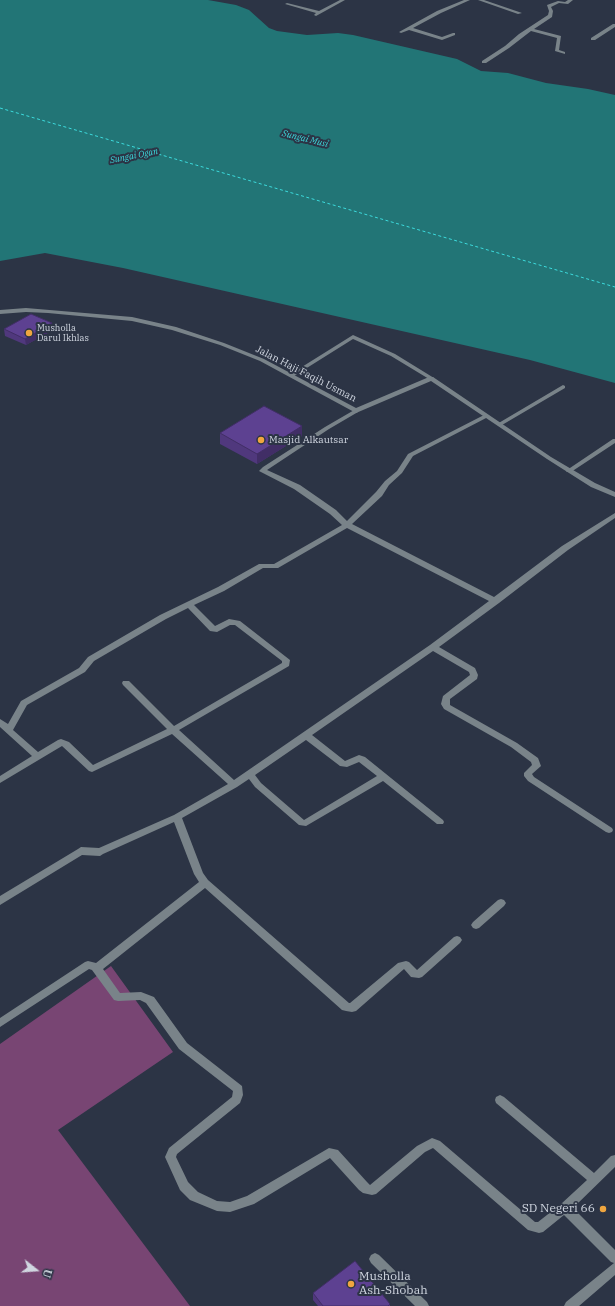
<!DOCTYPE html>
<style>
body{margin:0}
#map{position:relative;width:615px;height:1306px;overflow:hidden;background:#2c3445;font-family:"IBM Plex Serif",serif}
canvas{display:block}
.north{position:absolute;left:16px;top:1250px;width:40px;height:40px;-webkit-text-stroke:3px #2c3445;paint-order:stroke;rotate:107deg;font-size:11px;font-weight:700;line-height:16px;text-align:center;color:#d0d6e0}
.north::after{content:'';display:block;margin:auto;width:14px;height:18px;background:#d0d6e0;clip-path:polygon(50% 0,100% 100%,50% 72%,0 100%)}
</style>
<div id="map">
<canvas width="615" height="1306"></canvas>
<div class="north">U</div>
</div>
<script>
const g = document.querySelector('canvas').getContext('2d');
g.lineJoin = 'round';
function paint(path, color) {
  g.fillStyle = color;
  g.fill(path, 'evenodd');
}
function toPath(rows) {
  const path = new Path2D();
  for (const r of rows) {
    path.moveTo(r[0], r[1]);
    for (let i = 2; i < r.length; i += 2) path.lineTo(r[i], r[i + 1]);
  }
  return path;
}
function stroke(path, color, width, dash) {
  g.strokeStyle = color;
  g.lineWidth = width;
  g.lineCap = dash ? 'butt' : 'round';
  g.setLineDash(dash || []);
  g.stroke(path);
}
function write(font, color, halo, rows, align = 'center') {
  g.font = font + ' "IBM Plex Serif",serif';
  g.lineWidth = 4;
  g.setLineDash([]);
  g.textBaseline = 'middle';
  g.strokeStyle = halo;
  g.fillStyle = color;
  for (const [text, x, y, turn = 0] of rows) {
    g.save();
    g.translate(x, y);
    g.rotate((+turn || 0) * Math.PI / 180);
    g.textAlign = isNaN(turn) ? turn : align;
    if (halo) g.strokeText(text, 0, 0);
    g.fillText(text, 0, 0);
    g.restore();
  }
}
const green = toPath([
 [111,966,173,1052,58,1130,190,1306,0,1306,0,1044]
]);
const water = toPath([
 [0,0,208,0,236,5,249,10,269,28,277,31,307,35,338,33,353,35,457,59,481,71,508,73,546,83,588,89,615,95,615,383,530,360,123,268,45,253,0,261]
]);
const ferry = toPath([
 [0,108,615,287]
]);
const minor = toPath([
 [340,0,345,0,316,16,314,15,316,13,285,4,287,3,319,11,340,0],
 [464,0,470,0,441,13,413,28,442,37,453,33,455,33,455,35,442,40,409,30,401,33,399,32,437,11,464,0],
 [478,0,484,0,522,13,518,14,478,0],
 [568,0,573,0,568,4,559,3,551,7,553,11,552,17,534,29,561,36,559,50,565,52,565,54,555,51,557,38,531,31,509,48,486,63,482,63,482,61,505,46,519,34,548,15,549,11,547,5,558,1,565,2,568,0],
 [613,24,615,24,615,27,595,40,591,40,591,38,613,24],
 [353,335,395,354,434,378,431,380,429,379,391,356,353,339,294,376,292,377,289,375,353,335],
 [563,385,565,386,565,388,502,425,498,425,497,424,563,385],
 [356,409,358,410,358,412,329,429,267,470,300,485,336,510,347,521,376,492,385,481,397,471,408,454,484,415,488,415,488,417,413,456,402,473,389,485,382,496,352,524,494,597,562,546,615,513,615,518,568,550,499,603,439,647,475,668,478,675,477,679,450,699,450,705,517,743,538,758,541,766,532,774,534,777,612,828,613,830,612,832,609,833,606,832,528,781,524,776,524,773,532,765,531,762,511,747,444,709,441,704,443,696,470,675,469,672,433,651,312,735,345,761,359,755,365,757,443,820,444,822,443,824,437,824,383,781,306,826,299,825,255,787,249,779,237,787,182,818,203,873,208,880,349,1003,350,1003,398,963,406,961,409,962,417,970,454,937,457,936,460,937,462,940,460,943,422,977,419,978,411,977,404,969,356,1011,352,1012,346,1011,342,1010,205,888,103,969,120,993,141,992,154,997,187,1043,242,1086,243,1095,240,1103,177,1154,176,1157,188,1182,198,1192,217,1201,230,1202,247,1196,329,1148,338,1150,367,1182,370,1185,417,1146,432,1138,440,1141,535,1222,538,1222,561,1204,587,1180,496,1103,495,1100,496,1097,500,1095,504,1097,594,1173,611,1156,615,1155,615,1167,573,1208,615,1250,615,1275,579,1306,564,1306,566,1302,614,1263,611,1262,564,1215,543,1232,539,1233,528,1230,433,1148,425,1152,376,1194,372,1195,363,1193,359,1190,330,1158,254,1204,230,1212,217,1211,190,1200,180,1190,165,1157,169,1148,232,1097,233,1091,179,1049,146,1003,140,1000,118,1001,114,1000,92,970,89,969,0,1027,0,1018,85,962,88,961,96,963,199,882,194,874,174,822,103,854,100,856,82,855,0,905,0,896,78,849,81,847,99,848,174,815,228,784,172,734,92,772,89,771,62,746,0,783,0,776,32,756,0,727,0,719,8,724,21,701,79,668,88,657,160,615,218,587,259,564,274,564,342,525,330,514,294,489,259,471,263,467,325,427,356,409],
 [347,528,489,601,430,645,234,780,179,730,289,666,290,660,240,621,229,619,215,626,194,605,224,591,263,568,278,568,347,528],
 [188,608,210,631,217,632,230,625,235,625,282,661,282,663,174,726,129,681,123,681,122,683,123,685,167,729,93,765,69,742,61,739,58,740,38,752,13,730,27,705,85,672,94,661,166,619,188,608],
 [306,740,340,766,347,767,359,762,377,776,304,820,261,783,255,775,306,740],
 [613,439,615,439,615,443,571,472,567,472,566,471,567,470,613,439],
 [501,899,504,900,506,903,504,906,479,928,476,929,473,928,471,925,473,922,498,900,501,899],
 [375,1253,379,1255,427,1302,429,1306,415,1306,371,1263,369,1259,371,1255,375,1253]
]);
const tertiary = toPath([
 [26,308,132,317,176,327,224,343,264,359,356,408,429,377,433,377,551,457,595,483,615,492,615,497,591,487,547,459,431,381,356,413,260,361,220,345,172,330,132,321,48,313,26,312,0,314,0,310,26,308]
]);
const wall = toPath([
 [52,323,53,330,26,345,5,336,4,329],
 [302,426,302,436,257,464,220,444,220,433],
 [313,1293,390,1304,390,1306,318,1306,313,1300]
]);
const shadedWall = toPath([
 [52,323,53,330,26,345,25,339],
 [302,426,302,436,257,464,257,454]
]);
const building = toPath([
 [31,314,52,323,25,339,4,329,31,314],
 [264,406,302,426,257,454,220,433,264,406],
 [355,1261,390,1304,388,1306,323,1306,313,1293,355,1261]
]);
const markers = [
 [29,333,4,"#f0a63f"],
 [261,440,4,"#f0a63f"],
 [603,1209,4,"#f0a63f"],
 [351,1284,4,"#f0a63f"]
];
const farWaternames = [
 ["Sungai Musi",305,139,14],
 ["Sungai Ogan",134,156,-11]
];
const farPoinames = [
 ["Musholla",37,328],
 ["Darul Ikhlas",37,338]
];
const streetNames = [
 ["Jalan Haji Faqih Usman",306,374,27]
];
const poiNames = [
 ["Masjid Alkautsar",269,440]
];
const nearPoinames = [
 ["SD Negeri 66",595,1209],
 ["Musholla",359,1277,"left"],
 ["Ash-Shobah",359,1291,"left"]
];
paint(green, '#784573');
paint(water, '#227576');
stroke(ferry, '#3cdbdd', 1, [3, 2.5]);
paint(minor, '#798389');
paint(tertiary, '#798389');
paint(wall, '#50387d');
paint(shadedWall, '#412e66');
paint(building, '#5d4191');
stroke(building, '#412e66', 1);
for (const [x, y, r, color] of markers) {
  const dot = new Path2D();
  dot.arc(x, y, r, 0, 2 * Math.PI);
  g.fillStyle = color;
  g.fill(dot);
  stroke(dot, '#2c3445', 1.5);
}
write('italic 9px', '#3cdbdd', '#2c3445', farWaternames);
write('9px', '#d0d6e0', '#2c3445', farPoinames, 'left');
write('10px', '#d0d6e0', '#2c3445', streetNames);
write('10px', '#d0d6e0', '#2c3445', poiNames, 'left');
write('12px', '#d0d6e0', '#2c3445', nearPoinames, 'right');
</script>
